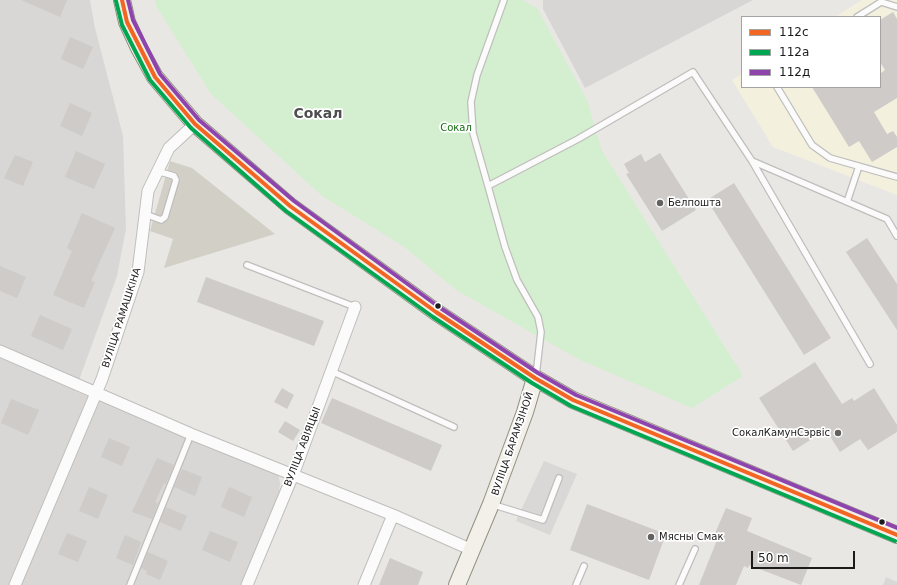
<!DOCTYPE html>
<meta charset="utf-8">
<style>
body{margin:0}
#map{position:relative;width:897px;height:585px;overflow:hidden;background:#e9e7e4;font-family:"DejaVu Sans",sans-serif}
canvas{display:block}
.legend{position:absolute;left:741px;top:16px;width:140px;height:72px;box-sizing:border-box;background:#fff;border:1px solid #a4a4a4;margin:0;padding:5px 7px;list-style:none;font-size:12px;color:#1b1b1b}
.legend li{display:flex;align-items:center;gap:8px;height:20px}
.legend b{width:20px;border:1px solid #a4a4a4}
.scale{position:absolute;left:751px;top:551px;width:104px;height:18px;box-sizing:border-box;border:2px solid #1b1b1b;border-top:0;padding-left:5px;font-size:12px;line-height:14px;white-space:nowrap;color:#1b1b1b;-webkit-text-stroke:3px #fff;paint-order:stroke}
</style>
<div id="map">
<canvas width="897" height="585"></canvas>
<ul class="legend">
<li><b style="height:5px;background:#f26522"></b>112с</li>
<li><b style="height:5px;background:#00a651"></b>112а</li>
<li><b style="height:5px;background:#8e44ad"></b>112д</li>
</ul>
<div class="scale">50 m</div>
</div>
<script>
const g = document.querySelector('canvas').getContext('2d');
g.lineJoin = 'round';
function paint(path, color) {
  g.fillStyle = color;
  g.fill(path, 'evenodd');
}
function toPath(rows) {
  const path = new Path2D();
  for (const r of rows) {
    path.moveTo(r[0], r[1]);
    for (let i = 2; i < r.length; i += 2) path.lineTo(r[i], r[i + 1]);
  }
  return path;
}
function stroke(path, color, width, dash) {
  g.strokeStyle = color;
  g.lineWidth = width;
  g.lineCap = dash ? 'butt' : 'round';
  g.setLineDash(dash || []);
  g.stroke(path);
}
function write(font, color, halo, rows, align = 'center') {
  g.font = font + ' "DejaVu Sans",sans-serif';
  g.lineWidth = 3.5;
  g.setLineDash([]);
  g.textBaseline = 'middle';
  g.strokeStyle = halo;
  g.fillStyle = color;
  for (const [text, x, y, turn = 0] of rows) {
    g.save();
    g.translate(x, y);
    g.rotate((+turn || 0) * Math.PI / 180);
    g.textAlign = isNaN(turn) ? turn : align;
    if (halo) g.strokeText(text, 0, 0);
    g.fillText(text, 0, 0);
    g.restore();
  }
}
const residential = toPath([
 [0,0,90,0,95,28,123,136,126,229,117,276,75,391,278,473,280,483,279,494,241,585,0,585]
]);
const education = toPath([
 [862,0,897,0,897,195,773,147,732,80,742,74,742,87,880,87,880,17,835,17]
]);
const religious = toPath([
 [543,0,753,0,585,88,543,9]
]);
const construction = toPath([
 [170,161,192,168,275,234,164,268,173,239,150,231]
]);
const park = toPath([
 [155,0,522,0,537,8,587,100,602,151,743,376,692,408,580,360,456,290,403,246,322,196,211,94,156,6]
]);
const parking = toPath([
 [544,461,577,474,550,535,516,521],
 [886,577,897,582,897,585,883,585]
]);
const building = toPath([
 [21,0,67,0,60,17],
 [893,12,897,19,897,98,874,112,887,134,893,131,897,137,897,147,872,162,859,141,849,147,812,87,880,87,880,74,885,70,880,62,880,20],
 [70,37,93,47,83,69,61,59],
 [70,103,92,113,82,136,60,126],
 [76,151,105,164,94,189,65,177],
 [660,153,696,210,662,231,626,174,629,173,624,164,641,154,645,162],
 [15,155,33,162,23,186,4,178],
 [734,183,831,338,804,355,707,200],
 [82,213,115,228,91,281,95,282,84,308,53,295,72,251,67,248],
 [867,238,897,284,897,330,846,252],
 [0,266,26,277,17,298,0,291],
 [206,277,324,321,314,346,197,302],
 [40,315,72,329,63,350,31,336],
 [815,362,842,404,852,398,854,401,874,388,897,425,897,432,868,450,860,439,840,452,826,430,793,451,759,398],
 [282,388,294,395,287,409,274,402],
 [332,398,442,445,431,471,321,423],
 [11,399,39,410,28,435,1,423],
 [285,421,300,430,293,441,278,432],
 [109,438,130,447,122,466,101,457],
 [157,458,174,465,166,484,164,483,155,502,158,503,152,519,132,512],
 [182,469,202,477,195,496,174,487],
 [89,487,108,495,98,519,79,511],
 [229,487,252,497,244,517,221,507],
 [587,504,666,534,649,580,570,550],
 [166,507,187,516,181,531,160,522],
 [726,508,752,518,747,531,812,558,801,585,749,565,748,568,744,566,736,585,699,585,717,540,713,538],
 [210,531,238,542,230,562,202,550],
 [67,533,87,541,78,562,58,554],
 [125,535,141,542,133,565,116,558],
 [148,552,168,561,160,580,146,574,147,571,141,568],
 [390,558,423,572,418,585,379,585]
]);
const lane = toPath([
 [857,17,881,2,897,7],
 [777,87,812,145,830,158,897,177],
 [752,161,870,364],
 [488,186,473,133,471,102,477,75,504,0],
 [847,202,859,166],
 [145,214,161,220,165,217,176,180,174,176,157,171],
 [247,265,355,307],
 [331,371,454,427],
 [536,376,541,332,538,317,517,280,505,247,488,186,578,139,693,72,752,161,887,219,897,236],
 [491,504,543,520,559,478],
 [130,585,191,434],
 [576,585,584,566],
 [679,585,695,549]
]);
const street = toPath([
 [0,351,191,434,393,515,472,550],
 [15,585,102,379,138,272,148,191,169,148,195,124],
 [247,585,293,475,355,307],
 [364,585,393,515]
]);
const secondary = toPath([
 [122,0,127,22,139,48,155,77,195,124,290,206,436,312,535,378,573,400,897,535],
 [457,585,491,504,525,412,535,378]
]);
const bus1 = toPath([
 [122,0,127,22,155,77,195,124,290,206,436,312,535,378,573,400,897,535]
]);
const bus2 = toPath([
 [116,1,122,25,150,80,191,128,286,211,433,317,532,383,571,406,895,541]
]);
const bus3 = toPath([
 [128,0,133,20,160,74,199,120,294,201,439,307,538,373,576,395,897,528]
]);
const markers = [
 [660,203,4,"#636261"],
 [438,306,3.5,"#1b1b1b"],
 [838,433,4,"#636261"],
 [882,522,3.5,"#1b1b1b"],
 [651,537,4,"#636261"]
];
const parkNames = [
 ["Сокал",456,128]
];
const poiNames = [
 ["Белпошта",668,203],
 ["СокалКамунСэрвіс",830,433,"right"],
 ["Мясны Смак",659,537]
];
const streetNames = [
 ["ВУЛІЦА РАМАШКІНА",122,318,-72],
 ["ВУЛІЦА БАРАМЗІНОЙ",513,444,-71],
 ["ВУЛІЦА АВІЯЦЫІ",303,447,-69]
];
const districtNames = [
 ["Сокал",318,114]
];
paint(residential, '#d8d7d5');
paint(education, '#f3f0de');
paint(religious, '#d7d6d5');
paint(construction, '#d2d0c6');
paint(park, '#d4eed0');
paint(parking, '#d9d8d7');
paint(building, '#cecbc8');
stroke(lane, '#bfbebc', 8);
stroke(street, '#bfbebc', 13);
stroke(secondary, '#91907e', 18);
stroke(lane, '#fcfbfb', 5.5);
stroke(street, '#fcfbfb', 11);
stroke(secondary, '#f2f0e9', 16);
stroke(bus1, '#f26522', 4);
stroke(bus2, '#00a651', 4);
stroke(bus3, '#8e44ad', 4);
for (const [x, y, r, color] of markers) {
  const dot = new Path2D();
  dot.arc(x, y, r, 0, 2 * Math.PI);
  g.fillStyle = color;
  g.fill(dot);
  stroke(dot, '#fff', 1.5);
}
write('10px', '#176d14', '#fff', parkNames);
write('10px', '#1b1b1b', '#fff', poiNames, 'left');
write('10px', '#1b1b1b', '#fff', streetNames);
write('bold 14px', '#4e4e4e', '#fff', districtNames);
</script>
